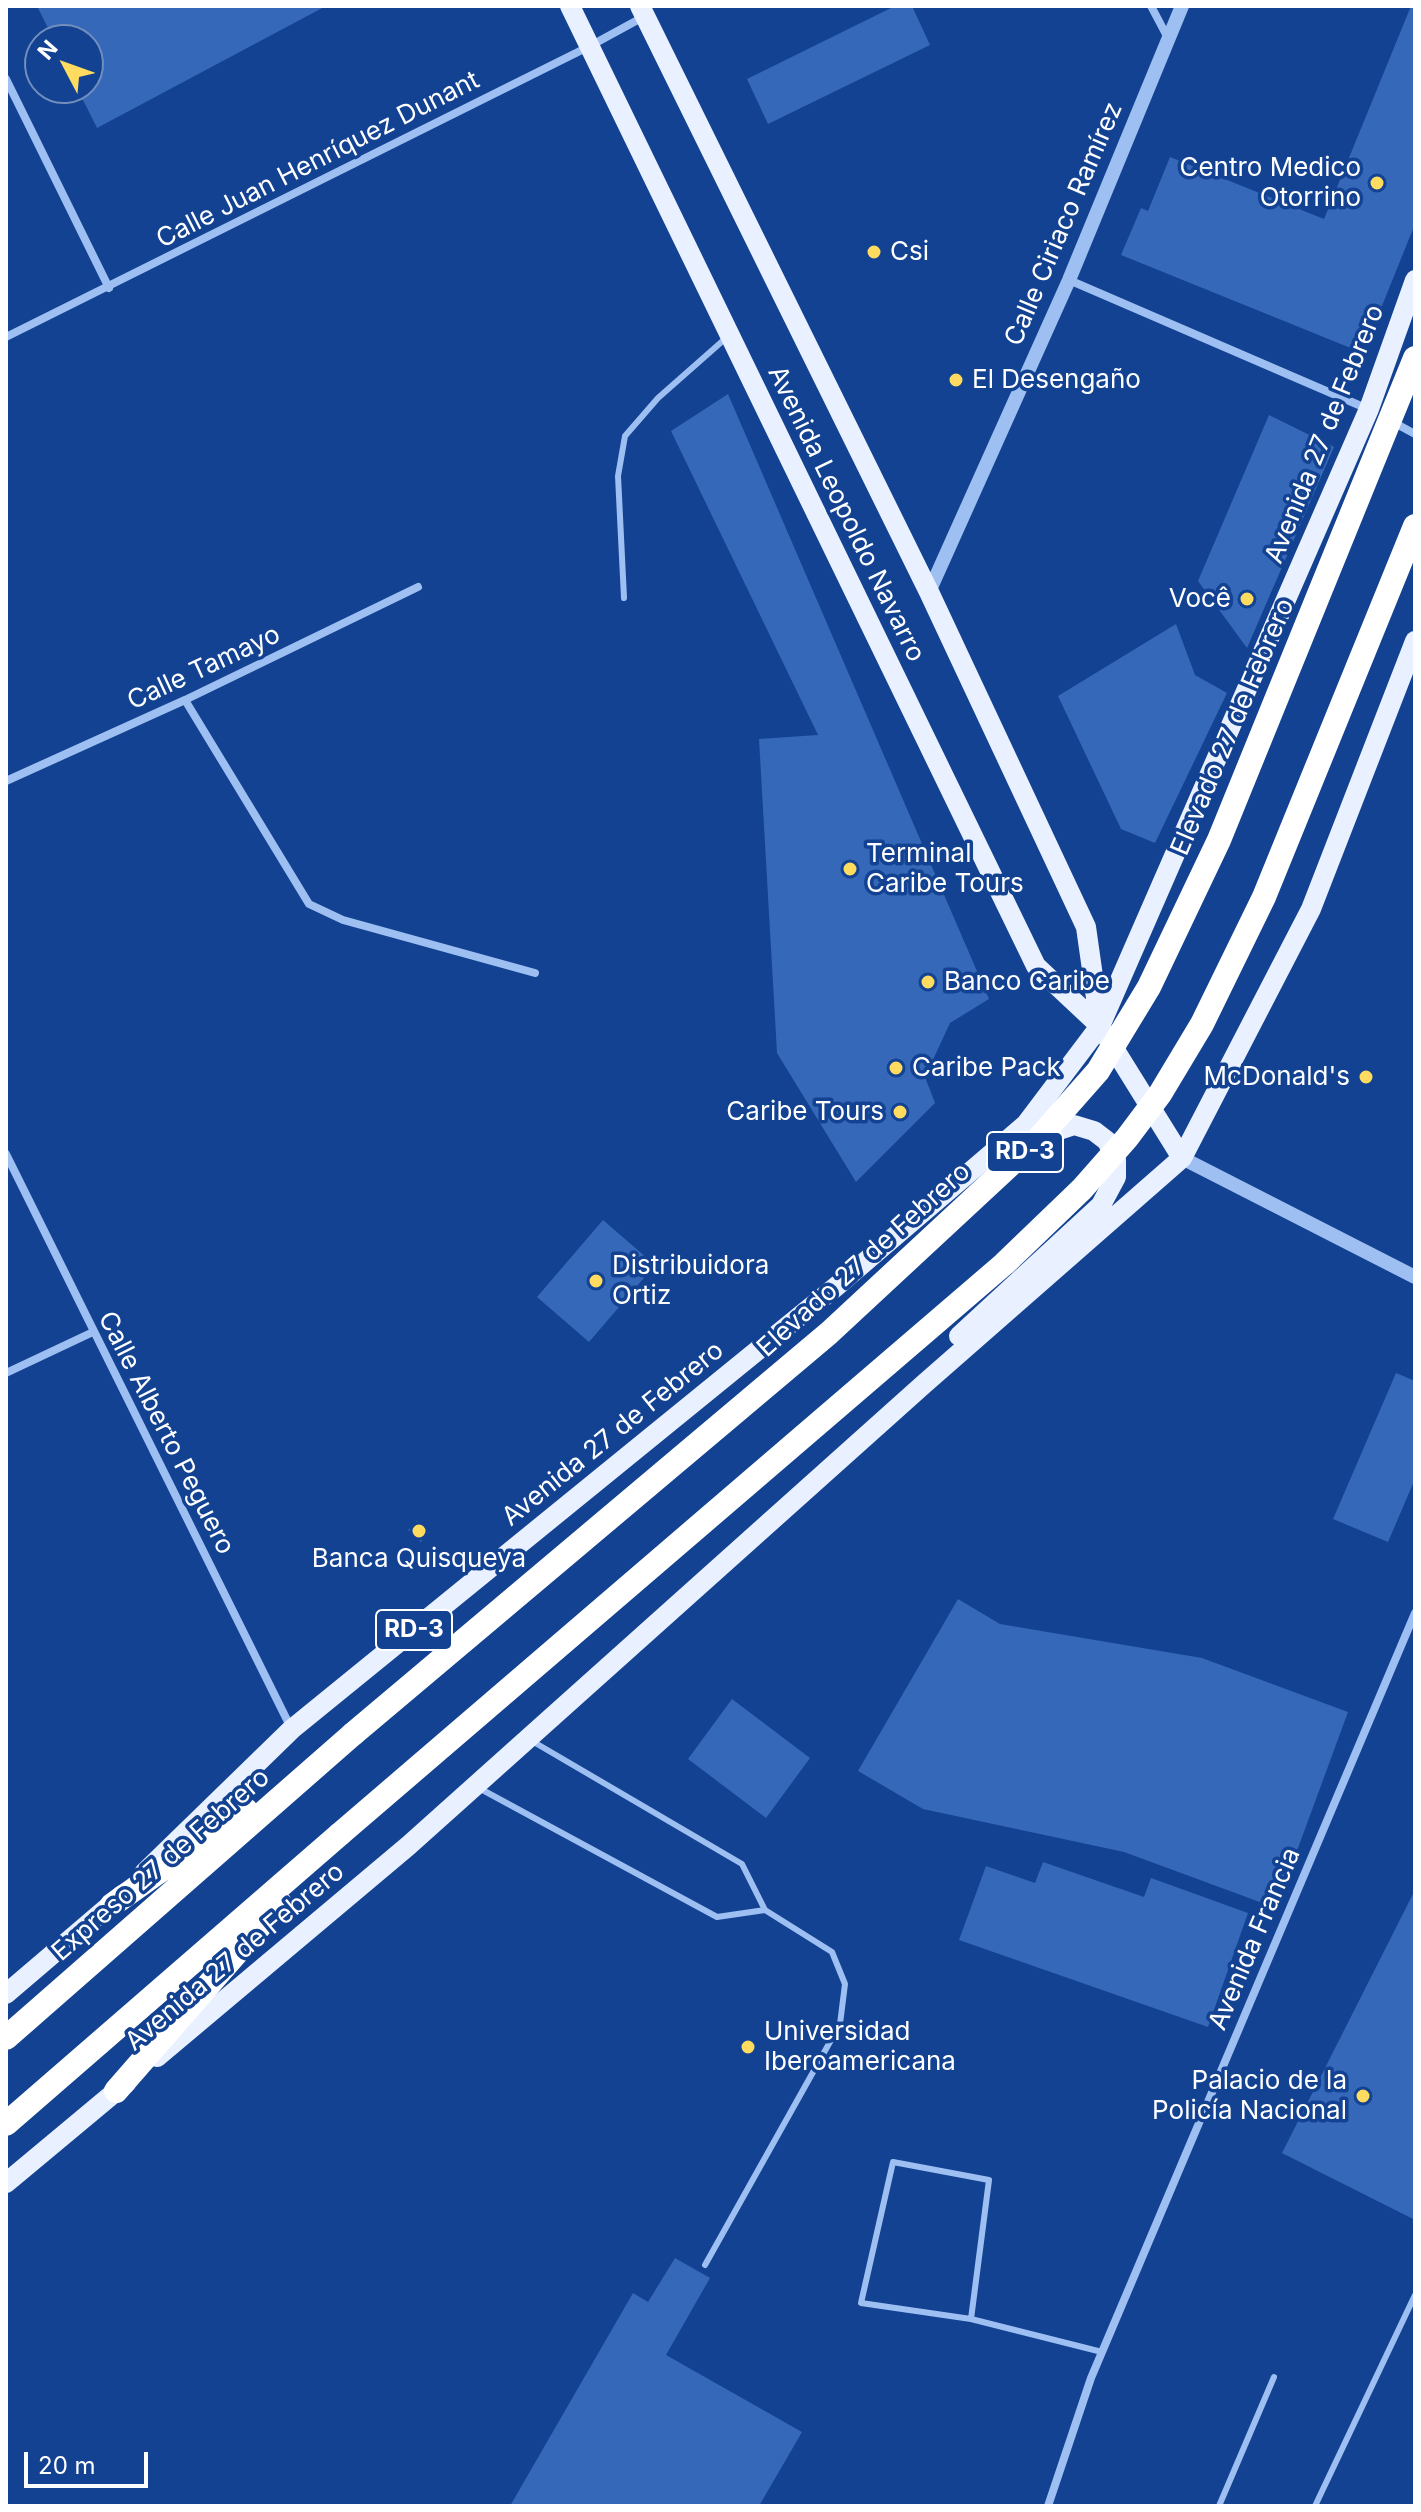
<!DOCTYPE html>
<meta charset="utf-8">
<style>
body{margin:0}
#map{position:relative;width:1421px;height:2512px;overflow:hidden;background:#124291;font-family:Inter,sans-serif}
canvas{display:block}
.frame{position:absolute;inset:0;border:8px solid #fff;pointer-events:none}
.north{position:absolute;left:24px;top:24px;width:80px;height:80px;box-sizing:border-box;background:#124291;border:2px solid #718ebd;border-radius:50%;rotate:311deg;font-size:22px;font-weight:700;line-height:32px;text-align:center;color:#fff}
.north::after{content:'';display:block;margin:auto;width:28px;height:36px;background:#ffdb5f;clip-path:polygon(50% 0,100% 100%,50% 72%,0 100%)}
.scale{position:absolute;left:24px;top:2452px;width:124px;height:36px;box-sizing:border-box;border:4px solid #fff;border-top:0;padding-left:10px;font-size:24px;line-height:28px;white-space:nowrap;color:#fff;-webkit-text-stroke:6px #124291;paint-order:stroke}
</style>
<div id="map">
<canvas width="1421" height="2512"></canvas>
<div class="frame"></div>
<div class="north">N</div>
<div class="scale">20 m</div>
</div>
<script>
const g = document.querySelector('canvas').getContext('2d');
g.lineJoin = 'round';
function paint(path, color) {
  g.fillStyle = color;
  g.fill(path, 'evenodd');
}
function toPath(rows) {
  const path = new Path2D();
  for (const r of rows) {
    path.moveTo(r[0], r[1]);
    for (let i = 2; i < r.length; i += 2) path.lineTo(r[i], r[i + 1]);
  }
  return path;
}
function stroke(path, color, width, dash) {
  g.strokeStyle = color;
  g.lineWidth = width;
  g.lineCap = dash ? 'butt' : 'round';
  g.setLineDash(dash || []);
  g.stroke(path);
}
function write(font, color, halo, rows, align = 'center') {
  g.font = font + ' Inter,sans-serif';
  g.lineWidth = 7;
  g.setLineDash([]);
  g.textBaseline = 'middle';
  g.strokeStyle = halo;
  g.fillStyle = color;
  for (const [text, x, y, turn = 0] of rows) {
    g.save();
    g.translate(x, y);
    g.rotate((+turn || 0) * Math.PI / 180);
    g.textAlign = isNaN(turn) ? turn : align;
    if (halo) g.strokeText(text, 0, 0);
    g.fillText(text, 0, 0);
    g.restore();
  }
}
const building = toPath([
 [37,6,326,6,97,128,77,88,88,88,88,40,54,40],
 [895,6,912,6,930,45,768,124,747,79],
 [1411,6,1415,6,1415,224,1363,353,1121,255,1141,208,1148,211,1170,157,1324,219],
 [728,394,989,999,950,1023,925,1077,935,1103,856,1182,777,1053,759,739,818,735,671,431],
 [1269,415,1334,447,1247,648,1198,581],
 [1176,624,1195,675,1227,693,1155,843,1121,829,1058,696],
 [603,1220,655,1265,589,1342,537,1297],
 [1396,1373,1415,1381,1415,1479,1388,1542,1333,1519],
 [417,1521,429,1532,421,1542,408,1530],
 [958,1599,1000,1624,1202,1658,1348,1712,1276,1908,1124,1852,923,1809,858,1771],
 [732,1699,810,1758,766,1818,688,1759],
 [1043,1862,1144,1897,1151,1878,1248,1913,1208,2027,959,1940,986,1866,1035,1883],
 [1415,1890,1415,2220,1282,2153],
 [675,2258,710,2278,666,2355,802,2432,759,2506,510,2506,633,2293,648,2302]
]);
const service = toPath([
 [624,598,618,476,625,436,658,398,726,338],
 [532,1741,742,1864,765,1910,832,1952,845,1984,840,2024,705,2265],
 [477,1787,717,1917,765,1910],
 [971,2319,989,2180,893,2162,861,2303,971,2319,1102,2352],
 [1219,2506,1274,2377],
 [1315,2506,1415,2295]
]);
const minor = toPath([
 [1151,6,1169,40],
 [6,79,109,288],
 [1069,280,1368,409],
 [6,337,590,46,645,16],
 [1391,421,1415,434],
 [185,700,309,904,343,920,535,973],
 [6,781,185,700,418,587],
 [6,1154,291,1728],
 [6,1373,93,1332],
 [1048,2506,1091,2378,1415,1613]
]);
const tertiary = toPath([
 [929,592,1069,280,1182,6],
 [1182,1158,1415,1277]
]);
const primary = toPath([
 [570,6,1036,966,1100,1026,1182,1158],
 [640,6,929,592,1086,927,1100,1026],
 [959,1336,1101,1205,1116,1177,1116,1160,1107,1141,1094,1131,1074,1125,1041,1136],
 [144,1873,292,1729,838,1285,1026,1124,1100,1026,1369,409,1415,280],
 [6,1994,122,1895],
 [157,2057,408,1846,924,1384,1182,1158,1311,909,1415,641],
 [6,2183,126,2083]
]);
const motorway = toPath([
 [112,1905,246,1810],
 [6,2038,353,1734],
 [116,2091,280,1903],
 [6,2124,340,1834]
]);
const motorwayBridge = toPath([
 [353,1734,829,1333,1038,1139,1098,1071,1149,987,1219,840,1415,358],
 [340,1834,1004,1264,1082,1189,1127,1138,1160,1094,1202,1024,1264,897,1415,526]
]);
const markers = [
 [1377,183,8,"#ffdb5f"],
 [874,252,8,"#ffdb5f"],
 [956,380,8,"#ffdb5f"],
 [1247,599,8,"#ffdb5f"],
 [850,869,8,"#ffdb5f"],
 [928,982,8,"#ffdb5f"],
 [896,1068,8,"#ffdb5f"],
 [1366,1077,8,"#ffdb5f"],
 [900,1112,8,"#ffdb5f"],
 [596,1281,8,"#ffdb5f"],
 [419,1531,8,"#ffdb5f"],
 [748,2047,8,"#ffdb5f"],
 [1363,2096,8,"#ffdb5f"]
];
const shields = [
 [1025,1152,76],
 [414,1630,76]
];
const shieldNames = [
 ["RD-3",1025,1152],
 ["RD-3",414,1630]
];
const streetNames = [
 ["Calle Juan Henríquez Dunant",318,160,-27],
 ["Calle Ciriaco Ramírez",1064,224,-67],
 ["Avenida 27 de Febrero",1325,434,-68],
 ["Avenida Leopoldo Navarro",846,514,64],
 ["Calle Tamayo",204,668,-25],
 ["Elevado 27 de Febrero",1233,727,-67],
 ["Elevado 27 de Febrero",864,1260,-42],
 ["Calle Alberto Peguero",166,1433,63],
 ["Avenida 27 de Febrero",613,1434,-39],
 ["Expreso 27 de Febrero",161,1865,-41],
 ["Avenida Francia",1255,1939,-67],
 ["Avenida 27 de Febrero",235,1957,-40]
];
const poiNames = [
 ["Centro Medico",1361,168,"right"],
 ["Otorrino",1361,198,"right"],
 ["Csi",890,252],
 ["El Desengaño",972,380],
 ["Você",1231,599,"right"],
 ["Terminal",866,854],
 ["Caribe Tours",866,884],
 ["Banco Caribe",944,982],
 ["Caribe Pack",912,1068],
 ["McDonald's",1350,1077,"right"],
 ["Caribe Tours",884,1112,"right"],
 ["Distribuidora",612,1266],
 ["Ortiz",612,1296],
 ["Banca Quisqueya",419,1559,"center"],
 ["Universidad",764,2032],
 ["Iberoamericana",764,2062],
 ["Palacio de la",1347,2081,"right"],
 ["Policía Nacional",1347,2111,"right"]
];
paint(building, '#3668b9');
stroke(service, '#9ebff2', 6);
stroke(minor, '#9ebff2', 8);
stroke(tertiary, '#9ebff2', 14);
stroke(primary, '#e9f0ff', 20);
stroke(motorway, '#fff', 24);
stroke(motorwayBridge, '#fff', 24);
for (const [x, y, r, color] of markers) {
  const dot = new Path2D();
  dot.arc(x, y, r, 0, 2 * Math.PI);
  g.fillStyle = color;
  g.fill(dot);
  stroke(dot, '#124291', 3);
}
for (const [x, y, w] of shields) {
  const box = new Path2D();
  box.roundRect(x - w / 2, y - 20, w, 40, 6);
  g.fillStyle = '#124291';
  g.fill(box);
  stroke(box, '#fff', 2);
}
write('bold 24px', '#fff', null, shieldNames);
write('26px', '#fff', '#124291', streetNames);
write('26px', '#fff', '#124291', poiNames, 'left');
</script>
